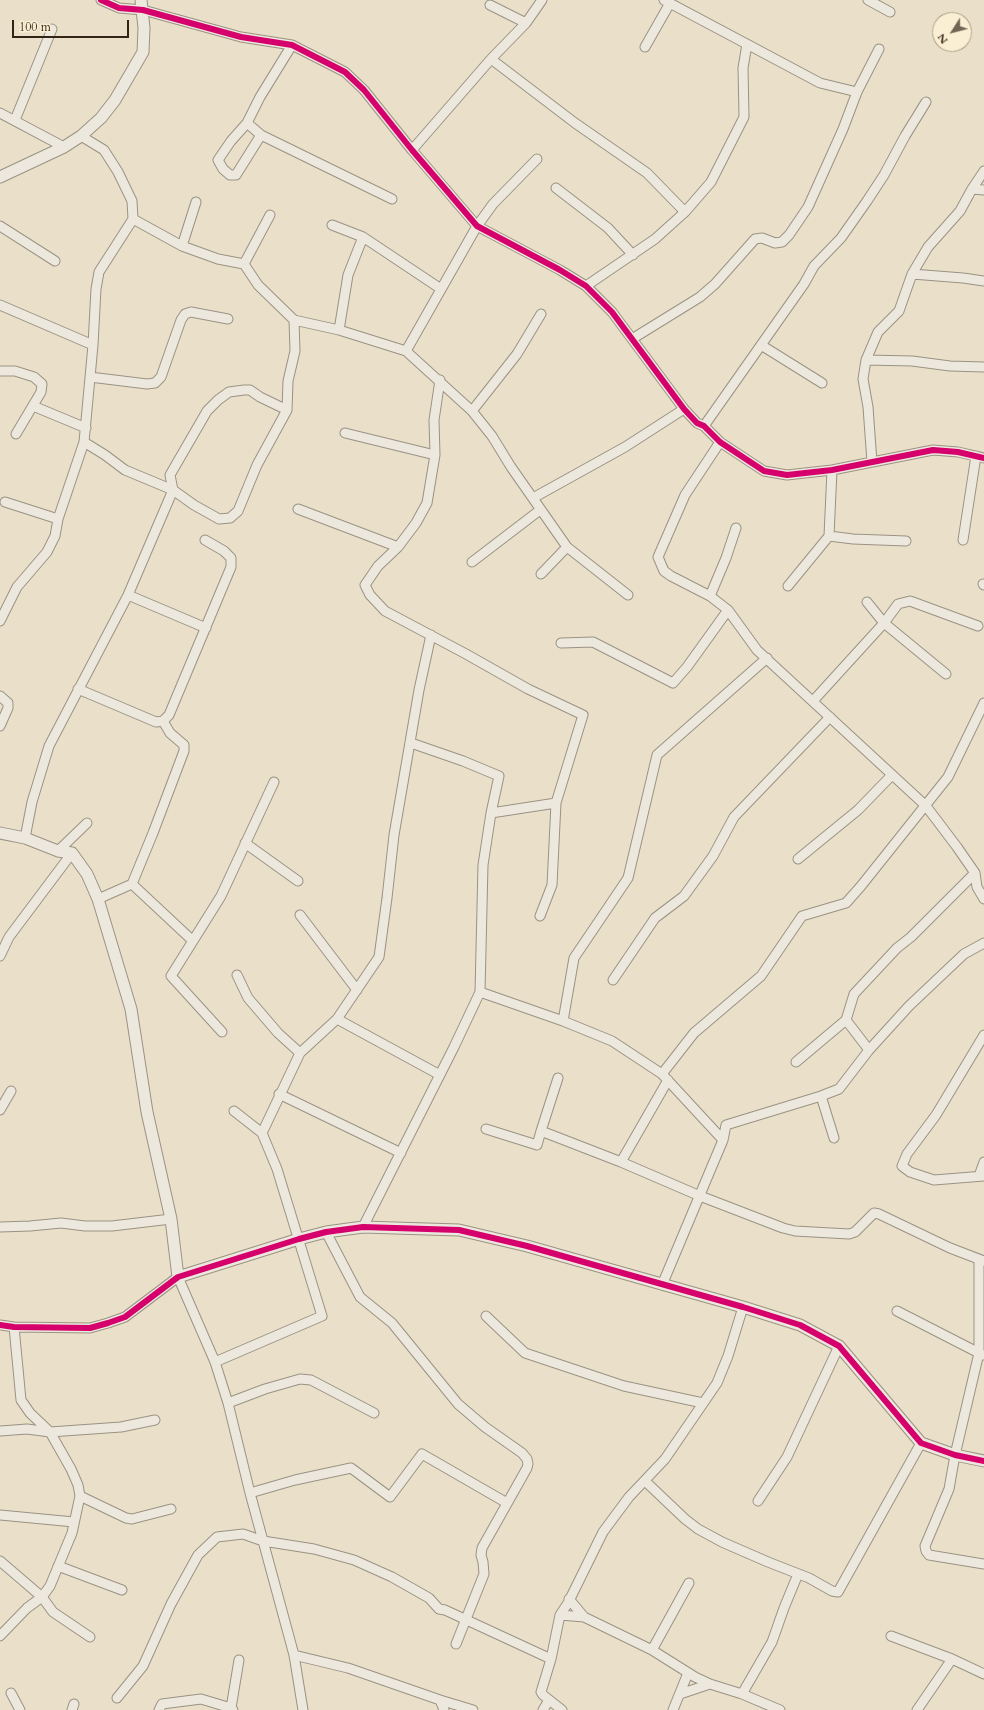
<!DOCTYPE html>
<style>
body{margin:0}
#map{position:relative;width:984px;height:1710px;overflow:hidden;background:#eae0c9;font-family:Cardo,serif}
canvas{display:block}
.north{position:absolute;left:932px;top:12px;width:40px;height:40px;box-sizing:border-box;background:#faeed3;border:1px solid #aa9d87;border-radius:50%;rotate:234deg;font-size:11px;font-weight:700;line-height:16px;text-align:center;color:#332314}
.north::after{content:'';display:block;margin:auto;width:14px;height:18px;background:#736553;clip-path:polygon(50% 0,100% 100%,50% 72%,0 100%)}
.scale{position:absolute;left:12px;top:20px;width:117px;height:18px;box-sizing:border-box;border:2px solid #332314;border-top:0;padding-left:5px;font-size:12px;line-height:14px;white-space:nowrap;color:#332314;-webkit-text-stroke:3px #faeed3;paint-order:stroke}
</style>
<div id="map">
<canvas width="984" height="1710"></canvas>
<div class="north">N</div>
<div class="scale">100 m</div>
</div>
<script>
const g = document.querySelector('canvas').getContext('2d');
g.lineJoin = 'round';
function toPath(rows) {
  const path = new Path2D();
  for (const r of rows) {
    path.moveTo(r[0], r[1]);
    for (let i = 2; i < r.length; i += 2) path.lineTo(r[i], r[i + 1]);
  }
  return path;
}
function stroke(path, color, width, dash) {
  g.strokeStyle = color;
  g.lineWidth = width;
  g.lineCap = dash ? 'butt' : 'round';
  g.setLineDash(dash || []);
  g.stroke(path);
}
const minor = toPath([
 [101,0,119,8,143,10,241,37,292,45,345,72,364,90,412,150,477,226,560,270,586,286,612,312,684,409,697,423,704,426,720,442,764,471,787,475,832,470,933,450,958,452,984,458],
 [664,0,820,83,857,92],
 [868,0,890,12],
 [490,5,526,23],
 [645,47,670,3],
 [491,59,575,123,647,173,685,212],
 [0,113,64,147],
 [15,120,52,29],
 [247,123,261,135,392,199],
 [261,135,236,175,230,175,223,169,218,160,231,141,247,123,260,97,292,45],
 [81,136,104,150,118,172,132,201,133,219,182,246,218,259,244,264,258,285,294,320,295,351,288,381,287,410,257,465,238,511,230,518,219,519,194,505,173,490,125,470,105,455,84,442],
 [412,150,491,59,526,23,542,0],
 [556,188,608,228,633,255],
 [972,189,984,190],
 [332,225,363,237,441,289],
 [0,226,55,261],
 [182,246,196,202],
 [244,264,270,215],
 [912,274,963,278,984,281],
 [586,286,655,239,685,212,711,182,744,117,743,68,747,44],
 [0,305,93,345],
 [294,320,339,330,406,351,472,411,492,436,511,467,567,547,628,595],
 [339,330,348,275,363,237],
 [632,339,700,297,715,284,755,239,762,238,775,243,782,242,789,235,808,207,843,129,857,92,879,49],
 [761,345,822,383],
 [406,351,477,226,493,204,537,159],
 [866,360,912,361,950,366,984,367],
 [0,371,15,371,34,377,42,384,41,392,16,434],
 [90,377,147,384,155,383,161,377,181,320,185,314,191,312,228,319],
 [440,380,434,420,435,455,427,503,416,523,398,547,378,566,365,585,370,595,385,611,466,654,528,689,583,715,556,803,552,885,540,916],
 [33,406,86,428],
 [472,411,517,354,541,314],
 [704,426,804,284,814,266,841,238,867,201,884,175,905,136,926,102],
 [345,433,435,455],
 [720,442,685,495,658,557,664,571,671,576,710,596,728,610,757,650,926,806,957,847,975,873,977,887,984,899],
 [872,462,868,407,863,379,866,360,878,332,899,311,912,274,928,247,960,211,972,189,984,171],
 [533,498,625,447,684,409],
 [5,502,58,519],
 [298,509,398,547],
 [829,536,853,539,906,541],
 [963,540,976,456],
 [472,562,540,510],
 [541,574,567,547],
 [983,584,984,585],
 [788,586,829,536,832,470],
 [128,595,206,628],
 [710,596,726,558,736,528],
 [867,602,884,623,946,674],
 [0,621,17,587,47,552,55,536,58,519,84,442,93,345,96,289,99,272,133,219],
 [561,643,593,642,673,683,687,667,728,610],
 [78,689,156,722,163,721,169,715,231,567,231,558,224,551,205,540],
 [0,696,8,703,8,708,0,726],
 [813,701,884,623,898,604,910,601,978,626],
 [491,813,556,803],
 [25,838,32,802,49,746,128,595,173,490,170,475,207,411,218,400,229,392,244,390,250,390,260,397,287,410],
 [245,843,298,881],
 [58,851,87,823],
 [798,859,858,810,891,776],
 [132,884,153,833,184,751,184,745,170,733,163,721],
 [98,899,132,884,193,941],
 [300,915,357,990],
 [0,956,9,937,72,853],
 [237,975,248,998,278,1033,300,1053],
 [613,980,655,918,684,896,713,856,734,817,830,717],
 [480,992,563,1021,612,1041,662,1074,723,1140],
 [337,1019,440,1075],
 [563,1021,574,958,628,878,657,755,767,658],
 [222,1032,171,976,221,896,274,782],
 [984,1035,936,1115,907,1154,902,1166,910,1172,934,1180,984,1176],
 [869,1050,846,1020,854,994,897,948,911,937,975,873],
 [796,1062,846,1020],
 [662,1074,694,1033,761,976,802,916,846,903,861,886,948,777,984,703],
 [279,1094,401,1153],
 [821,1096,834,1138],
 [0,1110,11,1091],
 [486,1129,537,1145,541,1131,621,1162,700,1196,783,1228,795,1231,849,1234,855,1232,874,1213,879,1214,950,1248,984,1261],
 [541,1131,558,1078],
 [262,1133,300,1053,337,1019,379,957,387,898,394,835,419,690,431,635],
 [621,1162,668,1080],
 [979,1176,984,1162],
 [0,1227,30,1226,61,1223,85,1226,112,1226,171,1219],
 [363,1227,454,1047,480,992,483,865,491,813,499,776,463,761,411,743],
 [326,1232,360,1297,392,1323,458,1404,485,1427,522,1453,527,1459,528,1464,527,1468,482,1548,481,1555,483,1562,484,1574,456,1644],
 [979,1260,979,1353,955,1455,949,1489,925,1546,926,1551,929,1555,984,1564],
 [662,1285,723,1140,726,1125,821,1096,839,1089,869,1050,909,1006,964,954,984,943],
 [897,1311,983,1355],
 [486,1316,525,1353,624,1386,703,1403],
 [0,1325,14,1327,90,1328,108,1323,125,1317,178,1277,215,1362,228,1403,250,1493,294,1655,303,1710],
 [215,1362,322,1316,277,1169,262,1133,234,1111],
 [228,1403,265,1389,300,1379,311,1380,374,1413],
 [0,1431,27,1429,50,1432,121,1427,155,1420],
 [645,1481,685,1519,698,1529,722,1542,768,1562,809,1578,832,1591,838,1592,921,1443],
 [250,1493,295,1480,351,1468,390,1497,422,1454,507,1503],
 [80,1496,126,1518,132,1519,171,1509],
 [758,1501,787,1457,839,1346],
 [0,1515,74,1522],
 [0,1561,42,1597,53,1612,90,1637],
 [58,1566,122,1590],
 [569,1599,584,1617],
 [560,1615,584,1617,652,1650,695,1677,710,1684,742,1694,780,1710],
 [0,1636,27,1608,42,1597,50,1586,72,1533,80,1496,78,1485,71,1469,50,1432,30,1413,21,1400,14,1327],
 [891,1636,952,1659,984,1674],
 [652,1650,689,1583],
 [294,1655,348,1668,440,1700,473,1710],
 [11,1693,20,1710],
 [680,1694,710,1684],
 [742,1694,772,1642,784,1608,798,1574],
 [117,1698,143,1666,171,1604,198,1555,217,1537,243,1534,263,1541,314,1549,354,1560,392,1577,429,1598,439,1609,445,1610,551,1659],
 [440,1700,444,1710],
 [72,1710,74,1704],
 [159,1710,162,1704,201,1699,231,1708],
 [233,1710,231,1708,239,1660],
 [543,1710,549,1700],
 [562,1710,543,1695,541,1692,551,1659,560,1615,568,1603,603,1532,629,1497,665,1459,717,1383,728,1356,743,1307],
 [673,1710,688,1673],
 [917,1710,952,1659]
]);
const tertiary = toPath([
 [0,177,64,147,81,136,101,118,115,100,143,52,144,28,141,0],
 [0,833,25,838,58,851,72,853,87,874,98,899,131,1009,147,1112,171,1219,178,1277,299,1239,326,1232,363,1227,459,1230,527,1246,743,1307,800,1325,839,1346,921,1443,955,1455,984,1461]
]);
const cycleway = toPath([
 [101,0,119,8,143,10,241,37,292,45,345,72,364,90,412,150,477,226,560,270,586,286,612,312,684,409,697,423,704,426,720,442,764,471,787,475,832,470,933,450,958,452,984,458],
 [0,1325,14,1327,90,1328,108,1323,125,1317,178,1277,299,1239,326,1232,363,1227,459,1230,527,1246,743,1307,800,1325,839,1346,921,1443,955,1455,984,1461]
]);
stroke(minor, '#9a9283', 11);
stroke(tertiary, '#9a9283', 13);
stroke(minor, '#ede8dd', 9);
stroke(tertiary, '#ede8dd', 11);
stroke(cycleway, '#d6006c', 6);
</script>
